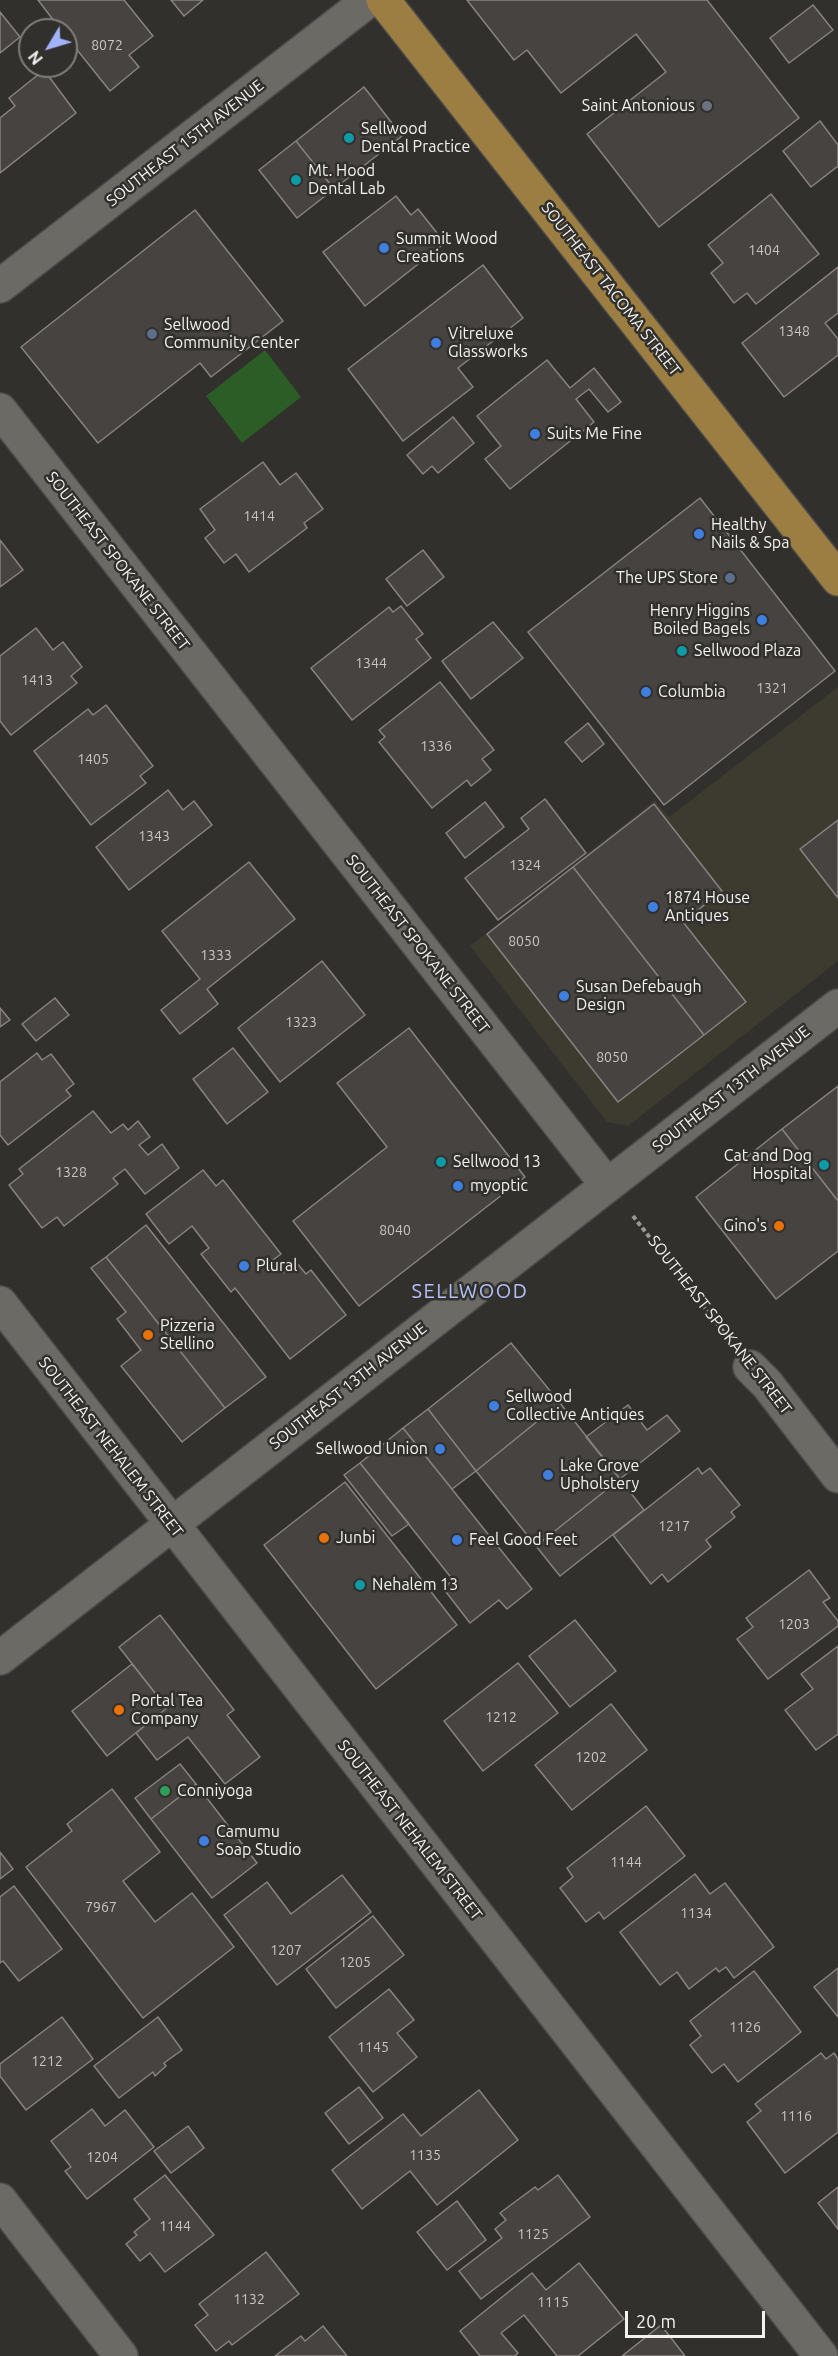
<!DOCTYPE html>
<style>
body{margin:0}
#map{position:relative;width:838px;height:2356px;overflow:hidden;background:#31302c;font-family:Ubuntu,sans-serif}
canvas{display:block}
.north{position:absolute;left:18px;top:18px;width:60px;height:60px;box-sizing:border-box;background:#31302c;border:2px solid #7f7e7a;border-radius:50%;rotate:232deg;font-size:16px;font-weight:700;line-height:24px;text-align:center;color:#f3f2f0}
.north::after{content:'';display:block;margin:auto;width:21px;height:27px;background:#a2b2fd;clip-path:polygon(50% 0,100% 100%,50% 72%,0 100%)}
.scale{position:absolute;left:625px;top:2311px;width:140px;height:27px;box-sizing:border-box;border:3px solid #f3f2f0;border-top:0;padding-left:8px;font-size:18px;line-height:21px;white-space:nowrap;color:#f3f2f0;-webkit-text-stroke:4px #31302c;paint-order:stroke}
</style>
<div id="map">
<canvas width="838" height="2356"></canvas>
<div class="north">N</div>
<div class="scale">20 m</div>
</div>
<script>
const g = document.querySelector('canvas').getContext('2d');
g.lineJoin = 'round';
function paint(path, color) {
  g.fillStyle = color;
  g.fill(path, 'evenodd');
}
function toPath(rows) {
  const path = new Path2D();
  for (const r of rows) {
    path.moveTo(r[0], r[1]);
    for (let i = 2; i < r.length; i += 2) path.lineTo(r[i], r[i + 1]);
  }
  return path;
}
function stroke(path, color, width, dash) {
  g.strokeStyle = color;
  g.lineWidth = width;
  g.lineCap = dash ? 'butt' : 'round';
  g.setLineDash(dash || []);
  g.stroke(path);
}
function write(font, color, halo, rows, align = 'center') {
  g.font = font + ' Ubuntu,sans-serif';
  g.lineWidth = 5;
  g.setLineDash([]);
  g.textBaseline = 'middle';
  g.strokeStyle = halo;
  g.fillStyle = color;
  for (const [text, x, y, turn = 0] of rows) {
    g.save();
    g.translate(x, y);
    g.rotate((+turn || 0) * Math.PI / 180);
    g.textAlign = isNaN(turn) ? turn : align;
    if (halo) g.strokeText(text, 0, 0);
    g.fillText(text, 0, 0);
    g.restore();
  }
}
const built = toPath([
 [838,687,838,961,628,1126,607,1122,470,946,655,800,669,817]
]);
const green = toPath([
 [265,350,301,397,242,443,206,396]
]);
const building = toPath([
 [38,0,124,0,153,36,129,55,139,67,110,91,66,36,66,30,61,30,38,0],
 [171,0,203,0,184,16,171,0],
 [467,0,707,0,799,118,659,227,587,134,666,72,636,34,561,93,527,50,514,60,467,0],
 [813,5,833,30,789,63,770,38,813,5],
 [0,12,20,37,0,53,0,12],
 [44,70,76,113,0,173,0,118,15,106,9,98,44,70],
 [364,87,402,136,334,189,296,141,364,87],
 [820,121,838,145,838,166,811,187,783,151,820,121],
 [296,141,334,189,297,218,259,170,296,141],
 [771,194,819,254,756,304,747,293,734,303,711,273,723,263,708,245,771,194],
 [396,196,411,215,418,209,445,243,365,306,323,252,396,196],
 [195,210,283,321,211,377,200,363,98,443,21,347,195,210],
 [483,265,523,318,458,368,473,387,403,441,348,369,483,265],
 [838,267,838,313,825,323,838,339,838,355,784,397,742,343,838,267],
 [547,360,570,388,594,368,621,402,608,412,589,389,576,399,594,422,510,489,485,459,501,446,477,416,547,360],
 [453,417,474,443,438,473,432,466,423,474,407,455,453,417],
 [263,462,280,485,296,473,323,509,304,523,307,528,249,572,236,554,224,563,205,538,215,530,200,509,263,462],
 [700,498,835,671,664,805,528,632,700,498],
 [0,540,23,570,0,587,0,540],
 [423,550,444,577,407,606,386,579,423,550],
 [401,606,423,634,416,639,431,658,352,720,311,668,389,607,393,612,401,606],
 [493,622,523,658,471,699,442,661,493,622],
 [36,628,53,650,63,642,82,667,71,676,77,683,11,735,0,721,0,656,36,628],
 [440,682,494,750,482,759,491,770,471,786,467,780,432,808,379,742,385,737,379,730,440,682],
 [106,705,153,766,140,776,146,783,91,825,34,751,88,709,93,715,106,705],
 [588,723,604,744,582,762,565,742,588,723],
 [168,790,183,810,194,801,212,825,129,890,96,847,168,790],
 [545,799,586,853,498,920,465,878,529,829,521,818,545,799],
 [485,802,504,827,465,858,446,833,485,802],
 [654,804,722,891,683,922,746,1002,704,1035,573,867,654,804],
 [838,820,838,898,800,849,838,820],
 [249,862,295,919,207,989,218,1004,180,1034,161,1010,200,979,162,931,249,862],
 [573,867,704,1035,618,1102,487,934,573,867],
 [322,961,365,1015,280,1082,238,1028,322,961],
 [55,998,69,1015,36,1041,22,1024,55,998],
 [0,1008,10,1020,0,1027,0,1008],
 [409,1028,525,1177,359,1306,293,1221,387,1147,337,1083,409,1028],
 [233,1048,268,1092,227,1124,193,1079,233,1048],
 [37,1053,42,1060,51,1054,74,1084,66,1090,71,1096,8,1145,0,1135,0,1082,37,1053],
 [838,1086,838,1201,782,1129,838,1086],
 [93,1111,111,1133,123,1124,128,1130,138,1121,150,1137,139,1145,148,1155,162,1144,179,1168,145,1194,125,1169,113,1178,118,1184,64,1226,57,1217,42,1228,9,1185,23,1174,19,1169,93,1111],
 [782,1129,838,1201,838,1251,776,1299,696,1197,782,1129],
 [203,1170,216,1186,223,1180,281,1254,273,1260,283,1273,296,1262,306,1274,311,1270,346,1315,290,1359,235,1288,231,1292,201,1254,209,1248,192,1226,169,1244,146,1214,203,1170],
 [146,1225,266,1377,225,1408,106,1257,146,1225],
 [106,1257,225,1408,182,1442,121,1366,141,1350,117,1319,126,1312,91,1268,106,1257],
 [511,1343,560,1403,476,1471,428,1409,511,1343],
 [560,1403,620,1479,536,1546,476,1471,560,1403],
 [628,1405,647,1430,667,1415,680,1431,620,1479,586,1437,628,1405],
 [428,1409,476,1471,452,1489,403,1428,428,1409],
 [403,1428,532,1589,507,1609,499,1600,470,1623,443,1588,453,1580,360,1463,403,1428],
 [360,1463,409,1524,392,1536,344,1475,360,1463],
 [698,1468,702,1474,710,1468,740,1505,731,1512,735,1517,706,1540,711,1547,668,1582,662,1574,651,1584,613,1535,698,1468],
 [620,1479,644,1510,560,1576,536,1546,620,1479],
 [345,1482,457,1625,376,1689,264,1545,345,1482],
 [809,1570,830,1598,823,1602,838,1621,838,1626,768,1679,737,1639,753,1627,746,1618,809,1570],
 [160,1615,234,1710,227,1715,260,1757,225,1784,188,1737,157,1760,136,1733,167,1708,119,1647,160,1615],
 [575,1620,616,1671,570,1707,529,1656,575,1620],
 [838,1646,838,1734,816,1750,785,1710,813,1689,801,1674,838,1646],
 [518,1663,558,1713,483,1771,444,1721,518,1663],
 [132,1664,167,1708,107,1756,72,1711,132,1664],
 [611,1704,647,1750,572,1810,535,1765,611,1704],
 [180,1764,196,1784,151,1819,135,1798,180,1764],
 [196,1784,257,1863,212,1898,151,1819,196,1784],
 [112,1789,160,1852,123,1881,155,1922,192,1893,234,1947,143,2018,26,1867,72,1831,67,1824,112,1789],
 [646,1806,685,1856,604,1919,599,1912,586,1922,560,1888,573,1877,567,1868,646,1806],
 [0,1852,13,1869,0,1879,0,1852],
 [695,1874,710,1894,725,1883,774,1947,734,1978,726,1967,719,1972,716,1968,689,1989,677,1972,660,1985,620,1932,695,1874],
 [342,1875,371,1912,277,1985,224,1915,267,1882,291,1914,342,1875],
 [14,1886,62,1949,19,1981,3,1961,0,1963,0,1897,14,1886],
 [373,1916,404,1955,336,2008,306,1969,373,1916],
 [838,1968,838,2017,814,1987,838,1968],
 [754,1971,801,2032,738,2082,724,2064,712,2073,690,2045,701,2036,690,2021,754,1971],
 [389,1989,414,2020,397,2033,417,2057,373,2092,329,2037,389,1989],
 [62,2017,93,2059,26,2110,0,2076,0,2064,62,2017],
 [158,2017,182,2050,164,2063,166,2066,155,2076,153,2072,119,2098,94,2066,158,2017],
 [821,2053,826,2059,834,2053,838,2059,838,2132,785,2173,747,2122,761,2111,755,2104,821,2053],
 [359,2087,383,2118,349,2144,325,2113,359,2087],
 [479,2090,518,2140,437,2205,410,2171,362,2209,332,2170,403,2114,421,2136,479,2090],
 [92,2109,105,2126,125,2110,154,2147,87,2199,65,2171,71,2167,51,2141,92,2109],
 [188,2126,204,2148,171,2173,154,2151,188,2126],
 [165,2175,214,2235,165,2272,150,2253,140,2261,126,2244,137,2235,134,2232,150,2219,134,2199,165,2175],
 [558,2175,590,2217,481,2299,459,2271,502,2238,495,2229,506,2220,500,2213,535,2187,538,2190,558,2175],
 [838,2187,838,2229,818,2203,838,2187],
 [457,2201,486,2240,447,2270,417,2232,457,2201],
 [266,2252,299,2294,232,2345,229,2341,216,2351,195,2325,208,2315,199,2304,266,2252],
 [579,2263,624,2319,578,2356,557,2356,524,2315,501,2333,518,2353,515,2356,480,2356,460,2331,532,2273,546,2290,579,2263],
 [661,2325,685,2356,622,2356,661,2325],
 [323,2326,347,2356,275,2356,301,2336,305,2341,323,2326]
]);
const path = toPath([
 [633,1216,726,1335]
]);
const minor = toPath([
 [0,286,369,0],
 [0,410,607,1185],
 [0,1303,821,2356],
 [750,1367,767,1384,838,1476],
 [0,1658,838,1006],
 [0,2200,121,2356]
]);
const major = toPath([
 [383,0,838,579]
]);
const markers = [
 [707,106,6,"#6b7280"],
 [349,138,6,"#0f9aa8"],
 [296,180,6,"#0f9aa8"],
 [384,248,6,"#3f7fe0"],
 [152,334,6,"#5c6f8a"],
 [436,343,6,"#3f7fe0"],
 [535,434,6,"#3f7fe0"],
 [699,534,6,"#3f7fe0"],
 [730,578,6,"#5c6f8a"],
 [762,620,6,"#3f7fe0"],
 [682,651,6,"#0f9aa8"],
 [646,692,6,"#3f7fe0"],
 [653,907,6,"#3f7fe0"],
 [564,996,6,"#3f7fe0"],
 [441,1162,6,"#0f9aa8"],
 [824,1165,6,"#0f9aa8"],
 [458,1186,6,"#3f7fe0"],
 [779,1226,6,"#e8710a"],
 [244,1266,6,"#3f7fe0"],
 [148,1335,6,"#e8710a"],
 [494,1406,6,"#3f7fe0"],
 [440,1449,6,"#3f7fe0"],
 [548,1475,6,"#3f7fe0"],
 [324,1538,6,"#e8710a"],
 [457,1540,6,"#3f7fe0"],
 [360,1585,6,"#0f9aa8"],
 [119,1710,6,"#e8710a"],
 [165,1791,6,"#2e9e5b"],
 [204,1841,6,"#3f7fe0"]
];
const numberNames = [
 ["8072",107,45],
 ["1404",764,250],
 ["1348",794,331],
 ["1414",259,516],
 ["1344",371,663],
 ["1413",37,680],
 ["1321",772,688],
 ["1336",436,746],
 ["1405",93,759],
 ["1343",154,836],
 ["1324",525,865],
 ["8050",524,941],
 ["1333",216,955],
 ["1323",301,1022],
 ["8050",612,1057],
 ["1328",71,1172],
 ["8040",395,1230],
 ["1217",674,1526],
 ["1203",794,1624],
 ["1212",501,1717],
 ["1202",591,1757],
 ["1144",626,1862],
 ["7967",101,1907],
 ["1134",696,1913],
 ["1207",286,1950],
 ["1205",355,1962],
 ["1126",745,2027],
 ["1145",373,2047],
 ["1212",47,2061],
 ["1116",796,2116],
 ["1135",425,2155],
 ["1204",102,2157],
 ["1144",175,2226],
 ["1125",533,2234],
 ["1132",249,2299],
 ["1115",553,2302]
];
const poiNames = [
 ["Saint Antonious",695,106,"right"],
 ["Sellwood",361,129],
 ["Dental Practice",361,147],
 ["Mt. Hood",308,171],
 ["Dental Lab",308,189],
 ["Summit Wood",396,239],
 ["Creations",396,257],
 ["Sellwood",164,325],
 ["Community Center",164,343],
 ["Vitreluxe",448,334],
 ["Glassworks",448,352],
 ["Suits Me Fine",547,434],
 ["Healthy",711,525],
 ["Nails & Spa",711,543],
 ["The UPS Store",718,578,"right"],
 ["Henry Higgins",750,611,"right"],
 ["Boiled Bagels",750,629,"right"],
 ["Sellwood Plaza",694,651],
 ["Columbia",658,692],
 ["1874 House",665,898],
 ["Antiques",665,916],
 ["Susan Defebaugh",576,987],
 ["Design",576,1005],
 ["Cat and Dog",812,1156,"right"],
 ["Hospital",812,1174,"right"],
 ["Sellwood 13",453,1162],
 ["myoptic",470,1186],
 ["Gino's",767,1226,"right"],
 ["Plural",256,1266],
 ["Pizzeria",160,1326],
 ["Stellino",160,1344],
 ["Sellwood",506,1397],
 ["Collective Antiques",506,1415],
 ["Sellwood Union",428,1449,"right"],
 ["Lake Grove",560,1466],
 ["Upholstery",560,1484],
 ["Junbi",336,1538],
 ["Feel Good Feet",469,1540],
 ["Nehalem 13",372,1585],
 ["Portal Tea",131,1701],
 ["Company",131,1719],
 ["Conniyoga",177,1791],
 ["Camumu",216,1832],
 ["Soap Studio",216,1850]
];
const streetNames = [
 ["SOUTHEAST 15TH AVENUE",185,143,-38],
 ["SOUTHEAST TACOMA STREET",611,289,52],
 ["SOUTHEAST SPOKANE STREET",118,561,52],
 ["SOUTHEAST SPOKANE STREET",418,944,52],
 ["SOUTHEAST 13TH AVENUE",731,1089,-38],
 ["SOUTHEAST SPOKANE STREET",720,1325,52],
 ["SOUTHEAST 13TH AVENUE",348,1386,-38],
 ["SOUTHEAST NEHALEM STREET",111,1447,52],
 ["SOUTHEAST NEHALEM STREET",410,1830,52]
];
const quarterNames = [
 ["SELLWOOD",470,1291]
];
paint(built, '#3d3a30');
paint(green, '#2c5d26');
paint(building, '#474340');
stroke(building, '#888380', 1.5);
stroke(minor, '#4d4c49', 36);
stroke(major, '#4d4c49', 36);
stroke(path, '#999895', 4, [4.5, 3]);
stroke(minor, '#6b6a65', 33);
stroke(major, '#9c7d42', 33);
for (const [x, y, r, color] of markers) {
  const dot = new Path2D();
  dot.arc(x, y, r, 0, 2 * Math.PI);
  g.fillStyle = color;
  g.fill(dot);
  stroke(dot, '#31302c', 2);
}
write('14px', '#c8c6c4', null, numberNames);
write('16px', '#f3f2f0', '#31302c', poiNames, 'left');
write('16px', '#f3f2f0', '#31302c', streetNames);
g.letterSpacing = '1.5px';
write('20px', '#b4c1f9', '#31302c', quarterNames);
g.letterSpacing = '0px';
</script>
